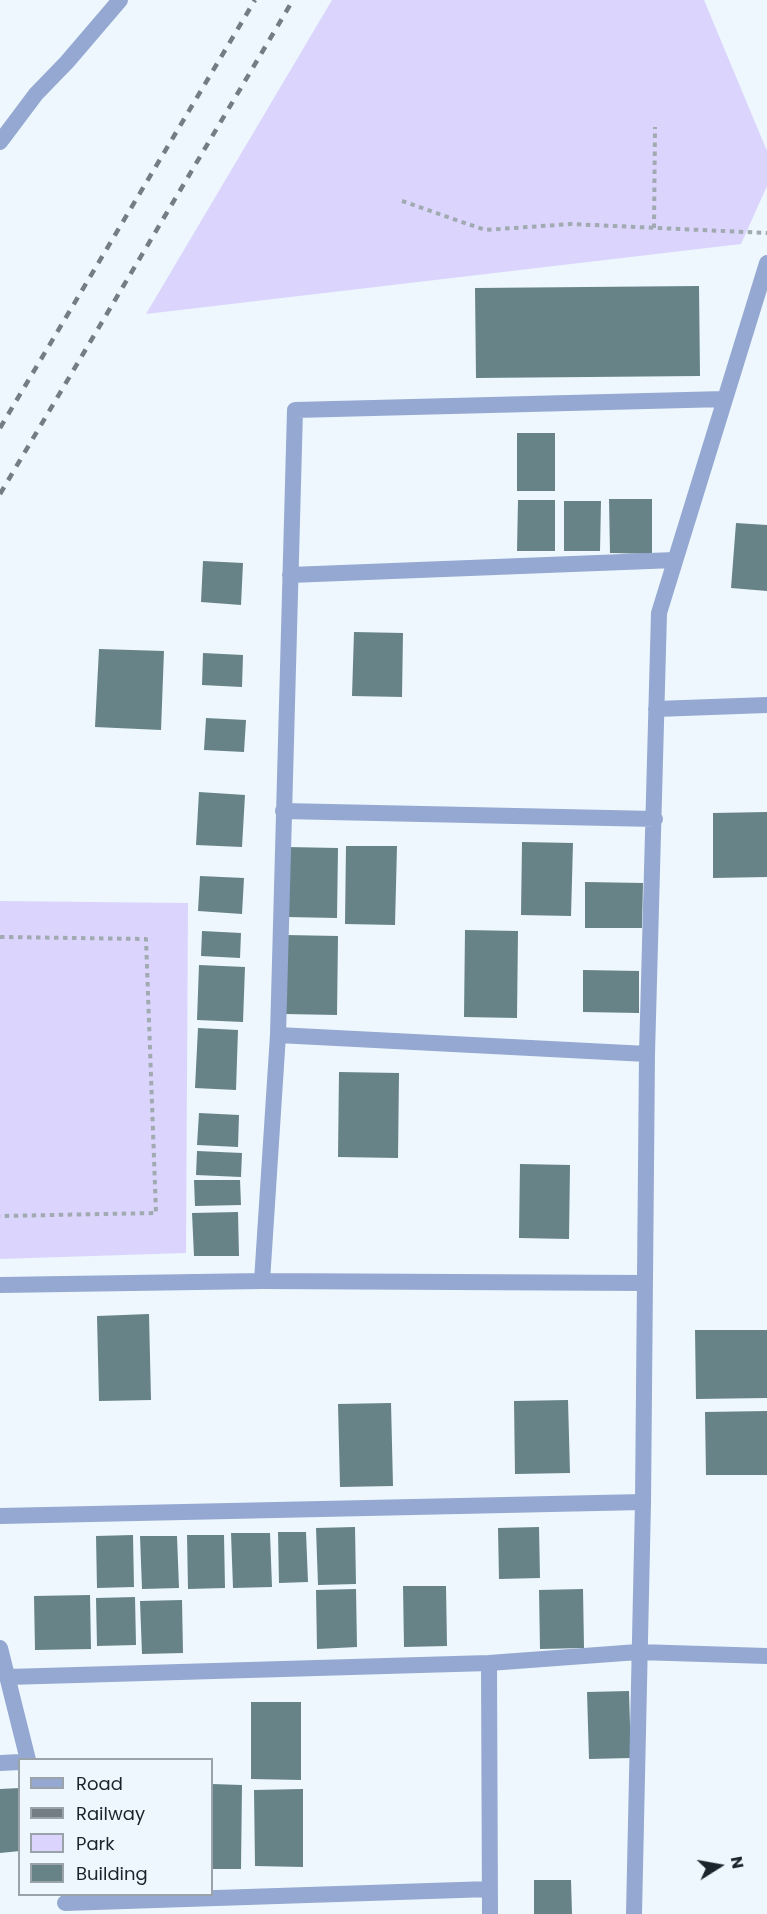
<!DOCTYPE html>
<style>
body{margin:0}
#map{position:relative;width:767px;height:1914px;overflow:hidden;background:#edf7fd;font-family:Poppins,sans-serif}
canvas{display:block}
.legend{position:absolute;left:18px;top:1758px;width:195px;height:138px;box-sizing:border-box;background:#edf7fd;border:2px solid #99a3a9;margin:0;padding:8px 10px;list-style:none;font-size:18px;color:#1b242a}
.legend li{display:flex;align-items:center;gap:12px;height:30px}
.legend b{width:30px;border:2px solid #99a3a9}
.north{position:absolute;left:689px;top:1836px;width:60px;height:60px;-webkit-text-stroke:4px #edf7fd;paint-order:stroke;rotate:79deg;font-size:16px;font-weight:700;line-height:24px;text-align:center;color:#1b242a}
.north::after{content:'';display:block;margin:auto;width:21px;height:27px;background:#1b242a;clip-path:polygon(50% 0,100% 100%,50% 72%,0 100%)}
</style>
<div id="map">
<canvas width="767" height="1914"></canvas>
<ul class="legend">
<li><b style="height:8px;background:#94a8d1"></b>Road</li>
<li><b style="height:8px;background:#737d83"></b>Railway</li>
<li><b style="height:16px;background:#dbd5fd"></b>Park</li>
<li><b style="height:16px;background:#678388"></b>Building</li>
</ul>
<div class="north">N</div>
</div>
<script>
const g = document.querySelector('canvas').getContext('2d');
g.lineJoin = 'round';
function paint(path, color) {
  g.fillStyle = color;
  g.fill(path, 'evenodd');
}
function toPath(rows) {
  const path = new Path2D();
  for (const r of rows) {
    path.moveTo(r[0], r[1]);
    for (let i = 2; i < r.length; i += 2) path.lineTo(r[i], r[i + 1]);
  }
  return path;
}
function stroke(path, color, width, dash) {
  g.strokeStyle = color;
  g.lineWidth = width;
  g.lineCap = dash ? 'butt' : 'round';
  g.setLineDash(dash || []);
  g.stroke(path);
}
const green = toPath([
 [332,0,704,0,767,151,767,186,741,244,146,314],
 [0,901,188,903,186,1253,0,1259]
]);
const building = toPath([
 [699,286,700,376,476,378,475,288],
 [517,433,555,433,555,491,517,491],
 [609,499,652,499,652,554,610,553],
 [518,500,555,500,555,551,517,551],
 [564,501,601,501,600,551,564,551],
 [736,523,767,525,767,591,731,588],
 [203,561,243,563,241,605,201,602],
 [354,632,403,633,402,697,352,696],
 [99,649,164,651,161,730,95,727],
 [203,653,243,655,242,687,202,685],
 [206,718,246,720,244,752,204,750],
 [199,792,245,795,242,847,196,845],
 [767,812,767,877,713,878,713,813],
 [522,842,573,843,571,916,521,915],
 [346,846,397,846,395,925,345,924],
 [287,847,338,848,337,918,287,917],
 [200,876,244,878,242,914,198,911],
 [585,882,643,883,642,928,585,928],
 [465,930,518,931,517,1018,464,1017],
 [202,931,241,933,240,958,201,956],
 [286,935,338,936,337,1015,285,1014],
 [199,965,245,967,243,1022,197,1020],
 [583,970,639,971,639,1013,583,1012],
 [198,1028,238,1030,236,1090,195,1088],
 [339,1072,399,1073,398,1158,338,1157],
 [199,1113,239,1115,238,1147,197,1145],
 [197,1151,242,1153,241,1177,196,1175],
 [520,1164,570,1165,569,1239,519,1238],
 [194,1180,240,1180,241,1205,195,1206],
 [238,1212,239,1256,194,1256,192,1213],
 [149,1314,151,1400,99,1401,97,1316],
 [695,1330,767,1330,767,1398,696,1399],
 [568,1400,570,1473,515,1474,514,1401],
 [391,1403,393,1486,340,1487,338,1404],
 [767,1411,767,1475,706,1475,705,1412],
 [355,1527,356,1584,318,1585,316,1528],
 [539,1527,540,1578,499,1579,498,1528],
 [278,1532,306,1532,308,1582,279,1583],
 [231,1533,270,1533,272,1587,233,1588],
 [133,1535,134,1587,97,1588,96,1536],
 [187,1535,224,1535,225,1588,188,1589],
 [140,1536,177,1536,179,1588,142,1589],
 [403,1586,446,1586,447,1646,404,1647],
 [356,1589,357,1647,317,1649,316,1590],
 [583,1589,584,1648,540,1649,539,1590],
 [90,1595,91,1649,35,1650,34,1596],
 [135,1597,136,1645,97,1646,96,1598],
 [182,1600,183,1653,142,1654,140,1601],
 [629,1691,631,1758,589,1759,587,1692],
 [251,1702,301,1702,301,1780,251,1779],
 [212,1784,242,1785,241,1869,212,1869],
 [20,1788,20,1851,0,1853,0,1789],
 [303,1789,303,1867,255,1866,254,1790],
 [534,1880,571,1880,572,1914,534,1914]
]);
const path = toPath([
 [402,201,485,230,571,224,767,233],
 [654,228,655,127],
 [0,937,146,939,156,1213,0,1216]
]);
const minor = toPath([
 [290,575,675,560],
 [656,709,767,705],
 [283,811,655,819],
 [278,1035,647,1054],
 [262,1281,278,1035,295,410,725,399],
 [0,1285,262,1281,645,1283],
 [0,1516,643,1502],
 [0,1648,28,1760],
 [489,1663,490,1914],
 [8,1677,489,1663,638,1652,767,1656],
 [0,1763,20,1762],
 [65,1903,490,1889],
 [634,1914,643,1502,647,1054,659,613,767,263]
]);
const tertiary = toPath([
 [0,142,36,94,67,62,120,0]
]);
const rail = toPath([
 [0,428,255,0],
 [0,494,293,0]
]);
paint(green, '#dbd5fd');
paint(building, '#678388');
stroke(path, '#a0aab0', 4, [4.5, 4.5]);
stroke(minor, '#94a8d1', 16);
stroke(tertiary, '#94a8d1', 16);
stroke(rail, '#737d83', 4.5, [8, 8]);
</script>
